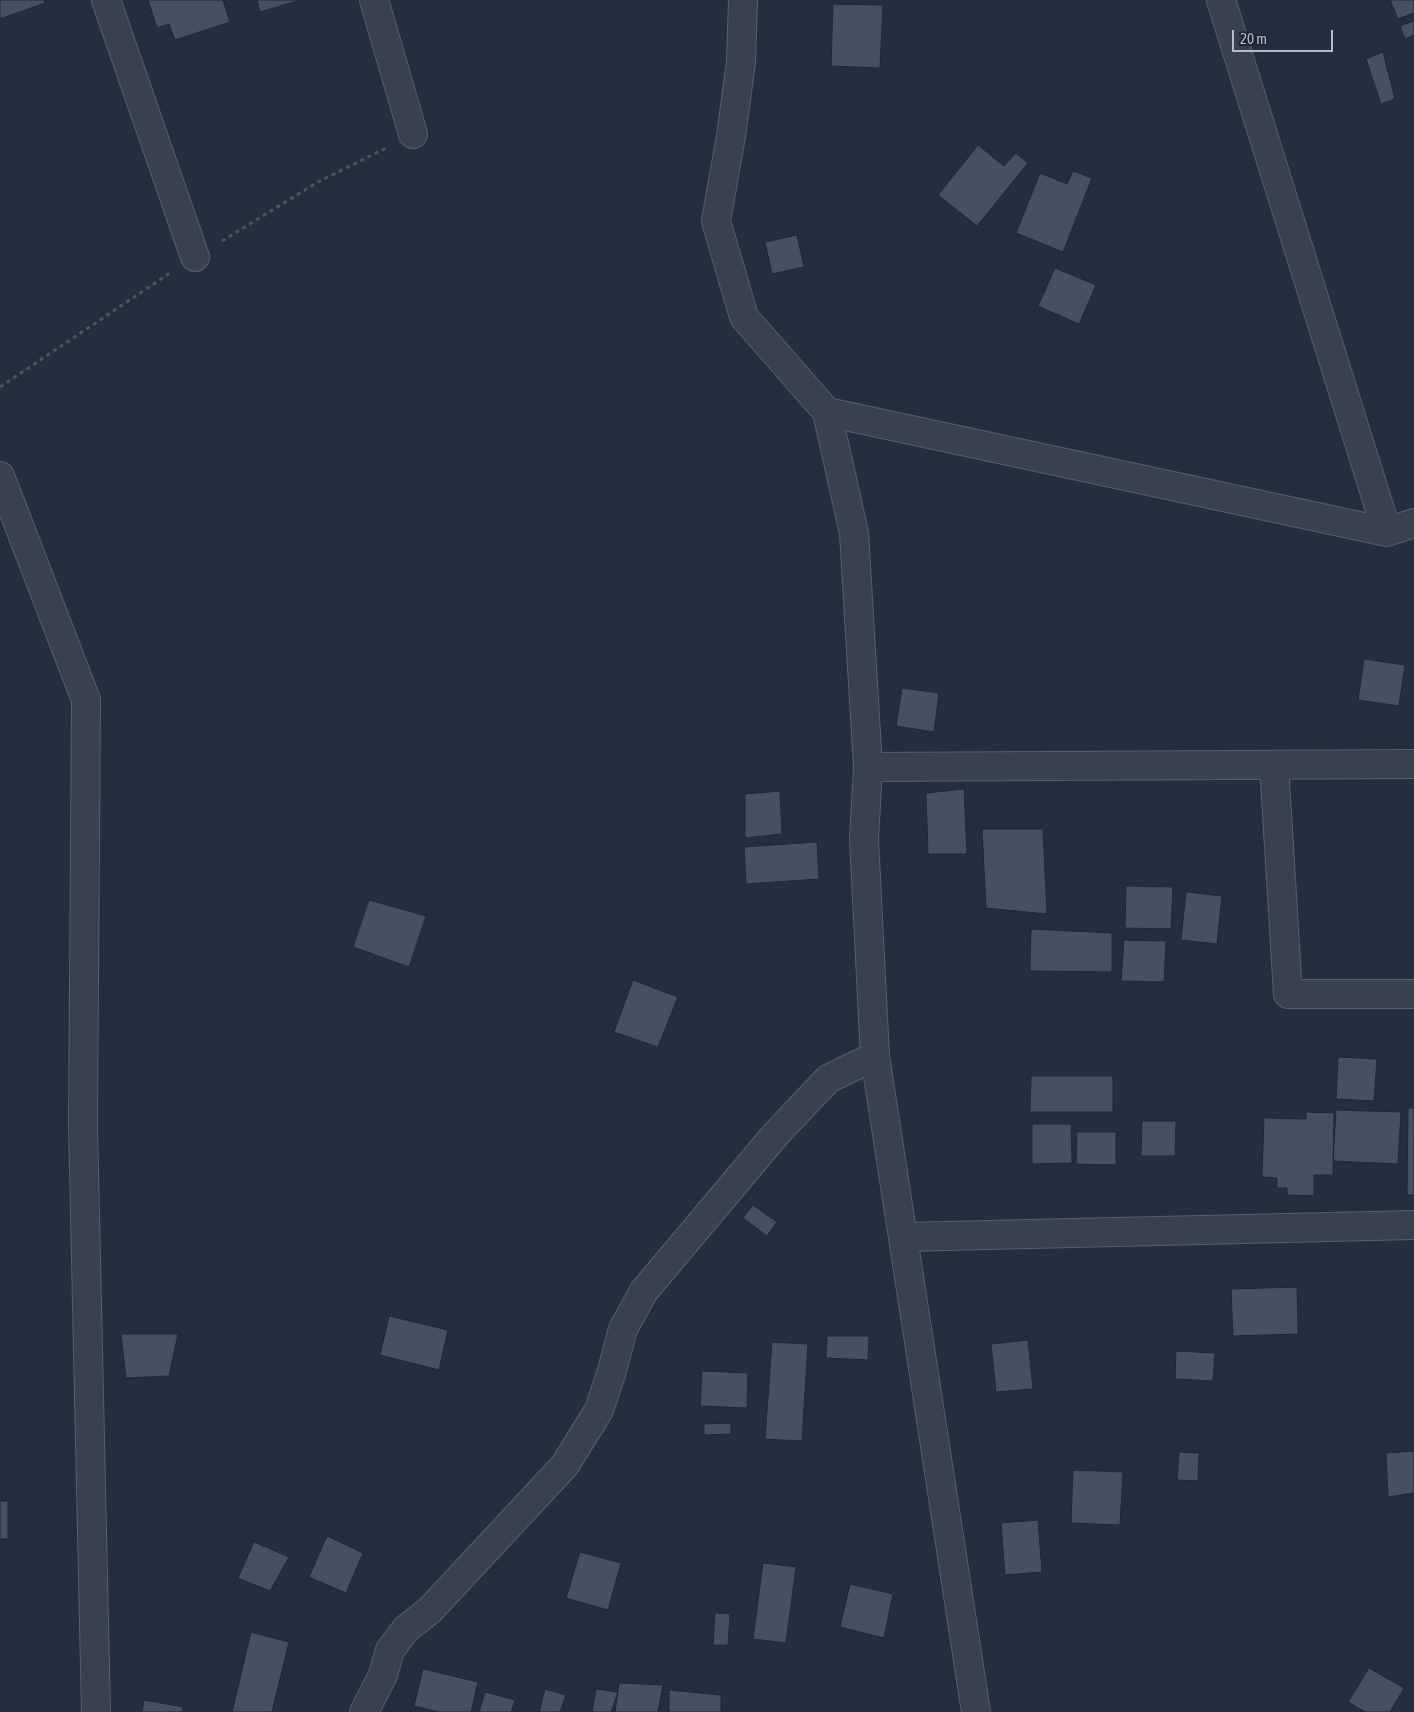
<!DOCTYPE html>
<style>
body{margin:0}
#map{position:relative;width:1414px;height:1712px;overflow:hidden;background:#242f3e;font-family:"Asap Condensed",sans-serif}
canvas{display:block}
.scale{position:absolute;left:1232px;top:30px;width:101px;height:22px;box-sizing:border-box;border:2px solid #b4bcc9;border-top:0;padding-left:6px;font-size:15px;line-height:18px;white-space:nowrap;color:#b4bcc9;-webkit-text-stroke:4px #1d2633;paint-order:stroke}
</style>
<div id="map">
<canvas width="1414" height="1712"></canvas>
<div class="scale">20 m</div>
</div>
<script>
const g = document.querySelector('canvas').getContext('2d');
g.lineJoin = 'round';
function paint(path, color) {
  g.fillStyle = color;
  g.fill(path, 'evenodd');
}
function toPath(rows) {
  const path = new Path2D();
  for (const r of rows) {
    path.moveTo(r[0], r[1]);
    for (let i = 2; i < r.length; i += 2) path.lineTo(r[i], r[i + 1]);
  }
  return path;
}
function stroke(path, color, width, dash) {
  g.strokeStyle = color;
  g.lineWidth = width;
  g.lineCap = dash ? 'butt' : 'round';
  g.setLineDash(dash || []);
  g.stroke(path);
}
const building = toPath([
 [0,0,44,0,45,3,0,19,0,0],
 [148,0,223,0,230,22,175,40,169,24,157,28,148,0],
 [257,0,296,0,297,1,260,12,257,0],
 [1390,0,1414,0,1414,13,1398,19,1390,0],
 [833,4,883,5,880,68,831,66,833,4],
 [1414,21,1414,35,1405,39,1400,26,1414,21],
 [1383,52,1395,99,1381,104,1366,59,1383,52],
 [978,145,1004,166,1016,153,1028,163,977,226,938,195,978,145],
 [1073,171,1092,178,1063,252,1016,233,1040,173,1067,184,1073,171],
 [797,235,804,267,772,274,765,242,797,235],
 [1055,268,1096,285,1079,324,1038,306,1055,268],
 [1364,659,1405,665,1399,706,1358,700,1364,659],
 [902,688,939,693,934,732,896,726,902,688],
 [964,789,967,854,928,854,926,793,964,789],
 [780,791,782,834,745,838,745,794,780,791],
 [982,829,1043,829,1047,914,986,908,982,829],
 [817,842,819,879,746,884,744,847,817,842],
 [1126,886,1173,887,1171,929,1125,928,1126,886],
 [1186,892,1222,896,1217,944,1181,940,1186,892],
 [369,900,426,916,409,967,353,947,369,900],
 [1031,929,1112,933,1112,972,1030,971,1031,929],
 [1124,940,1166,941,1164,982,1121,981,1124,940],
 [633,980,678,997,658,1047,614,1032,633,980],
 [1338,1057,1377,1059,1374,1101,1336,1099,1338,1057],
 [1031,1076,1113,1076,1113,1112,1030,1112,1031,1076],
 [1408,1108,1414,1108,1414,1195,1407,1195,1408,1108],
 [1336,1110,1401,1112,1398,1164,1333,1161,1336,1110],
 [1306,1112,1334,1113,1333,1175,1314,1175,1314,1196,1287,1195,1287,1188,1277,1188,1277,1178,1262,1177,1264,1118,1306,1119,1306,1112],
 [1142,1121,1176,1121,1175,1156,1141,1156,1142,1121],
 [1032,1124,1071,1124,1072,1163,1032,1164,1032,1124],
 [1077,1132,1116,1132,1116,1165,1076,1164,1077,1132],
 [753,1205,777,1222,767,1236,743,1218,753,1205],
 [1297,1287,1298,1334,1233,1336,1231,1289,1297,1287],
 [389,1316,448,1330,439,1370,380,1355,389,1316],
 [121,1334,178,1334,169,1376,126,1378,121,1334],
 [827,1336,869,1336,868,1360,826,1358,827,1336],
 [1028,1340,1033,1389,996,1392,991,1344,1028,1340],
 [772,1342,808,1344,802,1441,765,1439,772,1342],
 [1176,1351,1215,1353,1213,1381,1175,1379,1176,1351],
 [702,1371,748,1373,747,1408,700,1406,702,1371],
 [731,1423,731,1434,704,1435,704,1424,731,1423],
 [1414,1451,1414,1493,1388,1497,1386,1453,1414,1451],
 [1179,1452,1199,1453,1198,1481,1177,1480,1179,1452],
 [1073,1470,1123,1472,1120,1525,1071,1523,1073,1470],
 [0,1501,8,1501,8,1539,0,1539,0,1501],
 [1038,1520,1042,1572,1005,1575,1001,1523,1038,1520],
 [327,1536,363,1553,346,1593,309,1577,327,1536],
 [254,1542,289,1557,270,1591,238,1578,254,1542],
 [580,1552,621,1563,608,1610,566,1598,580,1552],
 [763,1563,796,1567,786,1643,753,1639,763,1563],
 [850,1584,893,1594,884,1638,840,1627,850,1584],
 [715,1613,730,1614,728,1645,713,1645,715,1613],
 [251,1632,289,1642,272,1712,232,1712,251,1632],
 [1369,1668,1404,1688,1390,1712,1365,1712,1348,1702,1369,1668],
 [423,1669,478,1682,471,1712,439,1712,414,1706,423,1669],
 [619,1683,663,1685,658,1712,615,1712,619,1683],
 [545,1689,566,1695,560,1712,539,1712,545,1689],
 [596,1689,618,1692,611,1712,592,1712,596,1689],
 [669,1690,721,1695,721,1712,669,1712,669,1690],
 [485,1692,515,1700,511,1712,479,1712,485,1692],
 [144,1700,183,1707,182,1712,142,1712,144,1700]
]);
const path = toPath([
 [222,241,318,182,386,148],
 [0,387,170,273]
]);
const minor = toPath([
 [106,0,195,257],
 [374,0,413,134],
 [743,0,741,62,731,136,716,221,744,317,827,412,854,533,868,767,864,839,875,1056,976,1712],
 [1221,0,1387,532,1414,523],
 [827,412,1387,532],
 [0,476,86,700,83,1124,96,1712],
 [1274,765,1288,994,1414,994],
 [868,767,1414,764],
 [903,1237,1414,1225],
 [364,1712,383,1675,390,1650,406,1629,430,1610,565,1465,599,1410,611,1374,623,1329,644,1291,776,1134,828,1079,875,1056]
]);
paint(building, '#455162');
stroke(building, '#1f2835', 1);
stroke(minor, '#565f6c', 30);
stroke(path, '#44595c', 3, [4, 4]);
stroke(minor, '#38414e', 28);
</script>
